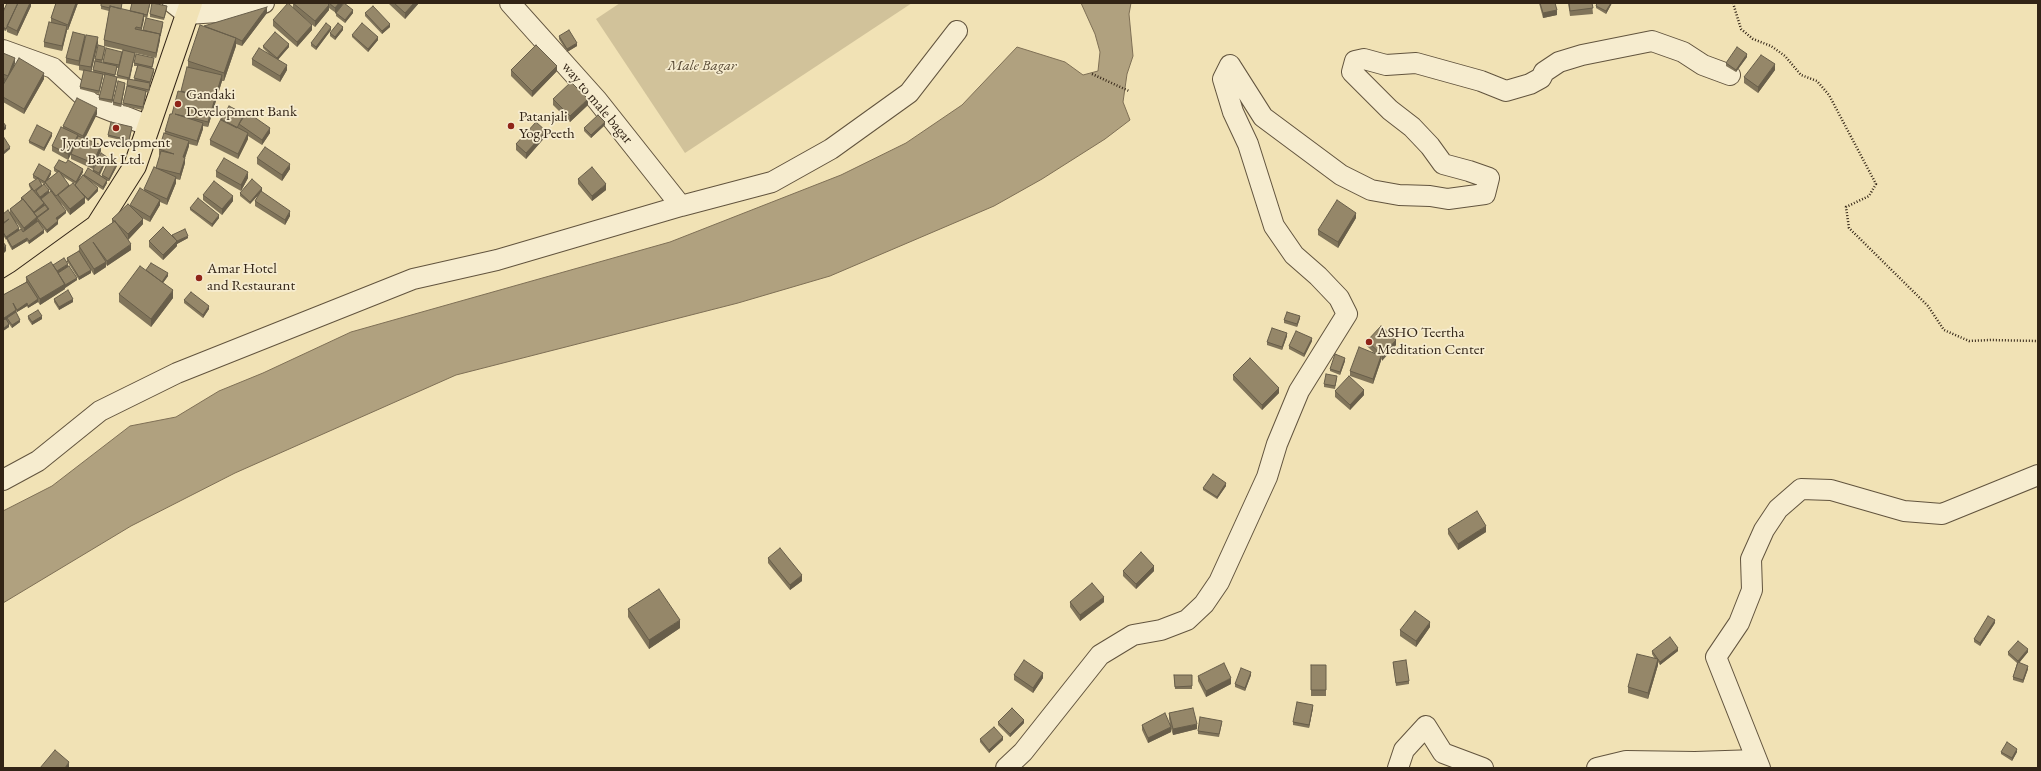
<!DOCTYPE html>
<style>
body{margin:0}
#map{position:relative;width:2041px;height:771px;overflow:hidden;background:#f1e2b5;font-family:"EB Garamond",serif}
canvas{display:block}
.frame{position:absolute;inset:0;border:4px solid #322416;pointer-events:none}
</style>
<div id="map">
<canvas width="2041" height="771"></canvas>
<div class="frame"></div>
</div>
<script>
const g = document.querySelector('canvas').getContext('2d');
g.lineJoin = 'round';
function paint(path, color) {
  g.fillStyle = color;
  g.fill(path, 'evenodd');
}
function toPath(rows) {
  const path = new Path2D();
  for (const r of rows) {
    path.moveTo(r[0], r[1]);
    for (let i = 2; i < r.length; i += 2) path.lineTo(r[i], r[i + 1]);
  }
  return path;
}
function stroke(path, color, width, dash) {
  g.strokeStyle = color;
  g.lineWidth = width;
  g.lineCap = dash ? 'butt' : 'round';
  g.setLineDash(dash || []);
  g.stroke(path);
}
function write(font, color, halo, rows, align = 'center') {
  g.font = font + ' "EB Garamond",serif';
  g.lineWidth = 3.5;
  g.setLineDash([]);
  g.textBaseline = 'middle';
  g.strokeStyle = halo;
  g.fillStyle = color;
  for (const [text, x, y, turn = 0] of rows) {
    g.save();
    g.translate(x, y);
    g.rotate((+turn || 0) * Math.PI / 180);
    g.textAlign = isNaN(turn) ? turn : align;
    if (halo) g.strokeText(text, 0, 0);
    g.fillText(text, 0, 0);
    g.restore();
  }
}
const green = toPath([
 [620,3,912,3,685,153,596,19]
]);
const water = toPath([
 [1081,3,1131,3,1129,14,1133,56,1127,74,1123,102,1130,120,1105,139,1042,179,994,206,830,276,738,303,456,375,235,473,131,526,3,603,3,511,52,486,130,426,176,417,219,391,263,373,351,332,670,242,841,175,906,143,962,105,1017,47,1065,62,1083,75,1098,71,1100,52,1095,34,1081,3]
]);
const path = toPath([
 [1733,3,1741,29,1753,39,1771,46,1785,56,1801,75,1817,81,1829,95,1876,184,1869,196,1846,207,1849,228,1928,306,1944,330,1969,341,1990,340,2038,341],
 [1092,74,1129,91]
]);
const street = toPath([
 [173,3,187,14,218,12,264,3],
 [510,3,597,100,681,206],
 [3,50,53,68,91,103,149,126],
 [3,480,38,461,100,411,177,373,413,279,497,260,681,206,772,182,831,149,909,93,957,31],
 [1006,768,1023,752,1100,655,1133,635,1161,630,1187,620,1204,604,1219,582,1267,477,1277,444,1299,391,1347,314,1339,298,1318,276,1294,255,1274,226,1248,144,1233,112,1223,79,1230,65,1263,117,1341,175,1371,190,1399,195,1430,196,1448,199,1485,194,1489,178,1469,171,1443,164,1430,146,1412,127,1390,110,1352,72,1355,61,1364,59,1386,65,1416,63,1481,81,1506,91,1530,84,1541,78,1544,72,1559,62,1582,55,1652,41,1683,52,1703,65,1730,75],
 [1398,768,1404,750,1426,726,1443,753,1483,768],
 [1597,768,1626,761,1695,762,1756,760],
 [1760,768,1716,657,1739,623,1752,590,1751,559,1764,530,1778,509,1801,489,1831,490,1904,511,1942,514,2038,475]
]);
const highway = toPath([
 [3,292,21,281,97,226,135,166,191,3]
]);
const wall = toPath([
 [31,3,31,6,17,36,7,32,7,29,6,31,3,30,3,12],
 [56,3,78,3,68,30,67,30,62,51,44,47,44,42,51,22,51,18],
 [101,3,122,3,121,9,130,11,150,3,147,18,144,17,141,30,143,30,163,25,156,58,135,53,130,79,134,80,137,66,134,66,134,63,154,61,152,69,154,72,150,85,149,93,146,92,143,110,123,106,128,80,117,78,112,103,99,100,99,98,105,76,103,75,99,94,80,89,80,87,84,71,79,70,79,66,66,63,66,58,85,40,98,43,91,72,93,72,95,59,105,50,102,63,103,63,103,62,122,54,119,68,117,68,115,76,117,77,123,50,104,46,104,40,109,11,101,9],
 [293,3,342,3,342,5,343,3,344,3,353,13,345,23,336,16,336,13,329,8,329,10,315,27,304,18,312,30,297,47,273,26,273,20,293,7],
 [388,3,419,3,405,19],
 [1539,3,1555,3,1557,15,1543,18],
 [1568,3,1592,3,1593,14,1570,16],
 [1597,3,1612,3,1606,14,1596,8,1596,6],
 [167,9,164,20,150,17,150,14],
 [267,13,242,46,236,44,236,46,224,81,222,81,208,127,203,126,203,129,197,146,189,144,189,146,185,158,185,163,180,180,176,179,176,183,167,205,160,202,160,205,150,222,142,218,143,224,128,240,126,238,131,250,107,266,106,264,106,267,94,275,87,264,91,273,79,280,67,261,67,258,79,251,79,246,112,223,112,219,130,206,144,190,156,169,160,155,159,155,159,149,165,134,165,131,181,92,188,67,188,61,204,27],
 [365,13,390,27,382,34,365,16],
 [331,30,316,50,311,46,311,43],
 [343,30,335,40,330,36,330,33],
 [352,35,378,40,368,52,352,37],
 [559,36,577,46,567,52,559,39],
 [263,46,289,47,278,59,287,70,280,82,252,65,252,59,270,55,263,48],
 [3,53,15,63,14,66,44,79,24,114,3,102],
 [1747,57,1736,72,1726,66,1726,63],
 [511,70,557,71,532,97,511,76],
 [1775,70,1758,93,1744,83,1744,77],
 [125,86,121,107,113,105,113,102],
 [553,99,588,105,570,122,553,105],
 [97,114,85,138,101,151,93,169,71,159,71,154,68,160,52,151,52,146,63,128,63,126],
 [244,116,270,133,262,145,248,136,248,139,238,159,210,145,210,140,221,120],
 [605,125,591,138,584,131,584,128],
 [132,129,129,142,108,137,108,135],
 [52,136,44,151,29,143,29,141],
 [546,136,526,159,516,150,516,144],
 [257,158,290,169,282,181,257,164],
 [107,159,100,175,102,176,102,175,117,166,109,181,107,181,107,183,103,190,91,182,98,191,88,201,85,198,85,203,70,215,61,203,66,213,58,220,58,224,47,233,40,224,44,233,29,244,27,241,12,250,7,241,7,239,6,240,3,235,3,214,10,212,10,209,21,200,21,198,31,190,29,186,29,184,36,180,33,178,33,175,51,174,48,180,57,173,54,171,54,168,83,172,78,181,83,175,93,171,93,170],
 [62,176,75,184,75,185,69,185],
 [40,182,44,184,42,186],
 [45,184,51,192,41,199,41,201,40,199],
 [16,222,23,232,19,230],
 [216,171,248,178,241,191,216,177],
 [578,179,606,190,592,201,578,184],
 [262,191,262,192,290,216,285,225,255,206,255,201,260,193,250,204,240,196,240,193],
 [203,195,233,201,222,215,203,200],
 [190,208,219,218,212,227,190,210],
 [1356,218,1338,248,1318,235,1318,230],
 [172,235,188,238,177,244,177,246,163,260,149,247,149,241,172,236],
 [53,265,68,267,77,280,65,288,65,287,65,289,40,305,38,302,28,308,27,306,17,312,16,311,16,313,20,322,12,328,9,324,9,327,3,331,3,295,26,282,26,277],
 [146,270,168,276,163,283,173,298,151,327,119,302,119,294],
 [54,299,73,302,59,310,54,302],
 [184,300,209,309,203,318,184,303],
 [28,316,42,319,32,325,28,319],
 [1300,318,1297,327,1284,323,1284,320],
 [1287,336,1282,350,1267,345,1267,342],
 [1312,341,1304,357,1289,349,1289,346],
 [1367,341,1396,345,1381,360,1373,384,1350,376,1350,371,1374,353,1367,346],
 [1345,361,1340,375,1330,371,1330,369],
 [1233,375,1279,393,1262,410,1233,380],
 [1337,378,1335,389,1324,387,1324,384],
 [1335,391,1364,395,1350,410,1335,397],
 [1226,486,1217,499,1203,490,1203,488],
 [1448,529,1486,532,1458,550,1448,534],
 [768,558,802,581,790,590,768,563],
 [1123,571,1154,571,1136,589,1123,576],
 [1070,602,1104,602,1080,621,1070,607],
 [628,609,680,628,649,649,628,617],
 [1995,623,1980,646,1974,642,1974,639],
 [1430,627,1416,647,1400,636,1400,630],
 [1652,651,1678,651,1660,665,1658,662,1658,665,1648,699,1628,693,1628,687,1655,659,1652,654],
 [2008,652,2028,652,2019,663,2028,669,2023,683,2013,680,2013,677,2017,663,2008,655],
 [1393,662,1409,681,1409,684,1396,686],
 [1311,665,1326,665,1326,696,1311,696],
 [1014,675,1043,678,1033,693,1014,680],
 [1174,675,1192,675,1192,689,1175,689],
 [1251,675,1245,691,1235,687,1235,684],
 [1198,676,1231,684,1206,697,1198,681],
 [1313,708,1309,728,1293,725,1293,722],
 [1169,713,1197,729,1173,735,1171,729,1171,732,1148,743,1142,730,1142,725,1170,724,1169,719],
 [998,722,1024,723,1010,737,998,725],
 [1222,723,1219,737,1198,734,1198,731],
 [980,739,1003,740,989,753,980,742],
 [2001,752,2017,752,2012,761,2001,754]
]);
const shadedWall = toPath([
 [30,3,31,3,31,6,17,36,17,31],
 [76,3,78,3,68,30,68,25],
 [150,3,150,4,147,18,147,15],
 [339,3,342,3,342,5,335,14,335,8],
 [414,3,419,3,405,19,405,13],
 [1611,3,1612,3,1606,14,1606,11],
 [329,5,329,10,315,27,315,21],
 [267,7,267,13,242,46,242,41],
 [353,10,353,13,345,23,345,20],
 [1557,10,1557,15,1543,18,1543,13],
 [144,14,144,20,141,33,141,28],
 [390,24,390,27,382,34,382,31],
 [312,25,312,30,297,47,297,42],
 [67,26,67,31,62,51,62,46],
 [331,27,331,30,316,50,316,47],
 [343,27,343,30,335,40,335,37],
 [160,34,160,40,156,58,156,53],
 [85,35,85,40,79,66,79,61],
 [98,37,98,43,91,73,91,67],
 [378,37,378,40,368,52,368,49],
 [236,38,236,46,224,81,224,73],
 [577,43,577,46,567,52,567,49],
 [289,44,289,47,277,61,277,58],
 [135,53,135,55,129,81,129,78],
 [1747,54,1747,57,1736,72,1736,70],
 [15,58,15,63,8,82,8,76],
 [1775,64,1775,70,1758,93,1758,87],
 [287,65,287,70,280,82,280,76],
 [557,66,557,71,532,97,532,91],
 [44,73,44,79,24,114,24,109],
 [103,74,103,77,99,94,99,91],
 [222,75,222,81,208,127,208,122],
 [117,77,117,80,112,103,112,100],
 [125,83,125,86,121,107,121,104],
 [146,91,146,93,143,110,143,107],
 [588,99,588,105,570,122,570,116],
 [97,108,97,114,83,142,83,136],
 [605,122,605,125,591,138,591,135],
 [203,123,203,129,197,146,197,141],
 [6,126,6,129,3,131,3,128],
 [270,128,270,133,262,145,262,140],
 [546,131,546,136,526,159,526,153],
 [52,133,52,136,44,151,44,148],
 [248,133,248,139,238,159,238,154],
 [78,135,78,141,68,160,68,154],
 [189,141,189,146,185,158,185,163,180,180,180,174,183,157],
 [101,145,101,151,93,169,93,163],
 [10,147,10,149,3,155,3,152],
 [107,157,107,159,99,176,99,173],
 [117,163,117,166,109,181,109,179],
 [290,164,290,169,282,181,282,175],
 [83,169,83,172,76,185,76,182],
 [51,171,51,174,46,183,45,182,45,185,45,182],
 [248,172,248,178,241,191,241,185],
 [176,177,176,183,167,205,167,199],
 [107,180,107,183,103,190,103,187],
 [606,184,606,190,592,201,592,196],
 [98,188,98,191,88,201,88,199],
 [262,188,262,191,250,204,250,202],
 [49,190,49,193,40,200,40,197],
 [233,196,233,201,222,215,222,209],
 [85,197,85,203,70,215,70,209],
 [160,200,160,205,150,222,150,217],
 [44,203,44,206,34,213,34,212],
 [48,209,48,211,37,218,37,223,24,233,24,228],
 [66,211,66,213,56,221,56,218],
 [290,211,290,216,285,225,285,220],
 [1356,213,1356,218,1338,248,1338,242],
 [219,215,219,218,212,227,212,224],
 [143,219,143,224,128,240,128,234],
 [58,221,58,224,47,233,47,230],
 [19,228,19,231,7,238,6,240,6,237],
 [44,230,44,233,29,244,29,241],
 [188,236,188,238,177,244,177,246,163,260,163,255,176,242],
 [27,238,27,241,12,250,12,247],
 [131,244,131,250,107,266,107,261],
 [6,246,6,251,3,254,3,248],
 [106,262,106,267,94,275,94,269],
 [68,264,68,267,57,274,57,271],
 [91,270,91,273,79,280,79,277],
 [168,273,168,276,160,287,160,284],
 [77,278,77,280,65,288,65,285],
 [65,284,65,289,40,305,40,299],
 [173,290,173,298,151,327,151,319],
 [38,299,38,302,28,308,28,306],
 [73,299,73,302,59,310,59,307],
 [27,303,27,306,17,312,17,310],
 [209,306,209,309,203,318,203,315],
 [16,310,16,313,7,318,7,319,4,321,4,318],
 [42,316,42,319,32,325,32,322],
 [1300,316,1300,318,1297,327,1297,324],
 [20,320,20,322,12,328,12,325],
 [9,324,9,327,3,331,3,329],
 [1287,333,1287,336,1282,350,1282,347],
 [1312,338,1312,341,1304,357,1304,354],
 [1396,340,1396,345,1382,361,1382,355],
 [1381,356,1381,361,1373,384,1373,379],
 [1345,358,1345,361,1340,375,1340,372],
 [1279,388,1279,393,1262,410,1262,405],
 [1364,390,1364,395,1350,410,1350,405],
 [1226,483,1226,486,1217,499,1217,497],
 [1486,526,1486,532,1458,550,1458,544],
 [1154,566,1154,571,1136,589,1136,584],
 [802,575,802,581,790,590,790,585],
 [1104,597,1104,602,1080,621,1080,615],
 [680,620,680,628,649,649,649,640],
 [1995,620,1995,623,1980,646,1980,643],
 [1430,622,1430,627,1416,647,1416,641],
 [1678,648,1678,651,1660,665,1660,662],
 [2028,649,2028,652,2018,664,2018,661],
 [1658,659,1658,665,1648,699,1648,693],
 [2028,666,2028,669,2023,683,2023,680],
 [1251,672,1251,675,1245,691,1245,688],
 [1043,673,1043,678,1033,693,1033,688],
 [1231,678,1231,684,1206,697,1206,691],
 [1313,705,1313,708,1309,728,1309,725],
 [1024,720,1024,723,1010,737,1010,734],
 [1197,724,1197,729,1173,735,1173,729],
 [1171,727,1171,732,1148,743,1148,738],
 [1003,737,1003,740,989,753,989,750],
 [2017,749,2017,752,2012,761,2012,758],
 [69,762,69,768,65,768]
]);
const building = toPath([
 [7,3,18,3,6,29,3,27,3,12,7,3],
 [18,3,30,3,17,31,7,26,18,3],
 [56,3,76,3,68,25,51,18,56,3],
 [101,3,122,3,121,9,110,6,110,8,101,6,101,3],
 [132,3,150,3,147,15,130,11,132,3],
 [152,3,167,6,164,18,150,14,152,3],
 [288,3,312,25,297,42,273,20,288,3],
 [293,3,327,3,329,5,315,21,293,3],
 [329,3,339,3,335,8,329,3],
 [344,3,353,10,345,20,336,13,344,3],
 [394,3,414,3,405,13,394,3],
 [1540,3,1555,3,1557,10,1543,13,1540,3],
 [1569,3,1592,3,1593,8,1570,11,1569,3],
 [1597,3,1611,3,1606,11,1596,6,1597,3],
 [110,6,144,14,141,28,136,27,135,29,160,34,156,53,104,40,110,6],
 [373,6,390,24,382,31,365,13,373,6],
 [267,7,242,41,236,38,204,26,267,7],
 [146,18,163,22,160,36,160,34,143,30,146,18],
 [49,22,67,26,62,46,44,42,49,22],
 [326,23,331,27,316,47,311,43,326,23],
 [338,23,343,27,335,37,330,33,338,23],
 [362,23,378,37,368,49,352,35,362,23],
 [200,25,236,38,224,73,188,61,200,25],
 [569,30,577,43,567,49,559,36,569,30],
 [73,32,85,35,79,61,66,58,73,32],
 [275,32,289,44,277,58,263,46,275,32],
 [86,35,98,37,91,67,79,65,86,35],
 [98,45,105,47,102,60,95,59,98,45],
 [536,45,557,66,532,91,511,70,536,45],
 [1737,47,1747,54,1736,70,1726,63,1737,47],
 [106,48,122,52,119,65,103,62,106,48],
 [259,48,287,65,280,76,252,59,259,48],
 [123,50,135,53,129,78,117,75,123,50],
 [3,53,15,58,8,76,3,74,3,53],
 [136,54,154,58,152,67,134,63,136,54],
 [1761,55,1775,64,1758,87,1744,77,1761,55],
 [19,58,44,73,24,109,3,97,3,85,19,58],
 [95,61,117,66,115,75,93,70,95,61],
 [138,65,154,69,150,82,134,78,138,65],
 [187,67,222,75,208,122,175,114,203,123,197,141,165,131,170,114,172,114,178,91,199,96,181,91,187,67],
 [84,70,103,74,99,91,80,87,84,70],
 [105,74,117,77,112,100,99,98,105,74],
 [3,78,5,79,3,83,3,78],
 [128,79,150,83,149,90,127,85,128,79],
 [118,81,125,83,121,104,113,102,118,81],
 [571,82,588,99,570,116,553,99,571,82],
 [127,86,146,91,143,107,123,103,127,86],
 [77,98,97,108,83,136,63,126,77,98],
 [229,106,244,114,237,128,221,120,229,106],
 [247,112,270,128,262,140,239,124,247,112],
 [598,115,605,122,591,135,584,128,598,115],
 [221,119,248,133,238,154,210,140,221,119],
 [3,122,6,126,3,128,3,122],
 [111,122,132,127,129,140,108,135,111,122],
 [536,122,546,131,526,153,516,144,536,122],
 [37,125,52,133,44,148,29,141,37,125],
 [61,127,78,135,68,154,52,146,61,127],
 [164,133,189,141,183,157,185,158,180,174,156,168,161,151,174,154,159,149,164,133],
 [3,136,10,147,3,152,3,136],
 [78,136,101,145,93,163,71,154,78,136],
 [265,147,290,164,282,175,257,158,265,147],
 [101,153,107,157,99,173,93,170,101,153],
 [224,158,248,172,241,185,216,171,224,158],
 [59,160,66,163,68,160,83,169,76,182,54,168,59,160],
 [109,160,117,163,109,179,102,175,109,160],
 [39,164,51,171,45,182,33,175,39,164],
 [154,167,176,177,167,199,144,189,154,167],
 [592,167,606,184,592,196,578,179,592,167],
 [88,168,107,180,103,187,84,175,88,168],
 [59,171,69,185,56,196,45,182,59,171],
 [83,175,98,188,88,199,79,190,75,185,83,175],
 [38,178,42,185,34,191,29,184,38,178],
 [252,179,262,188,250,202,240,193,252,179],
 [214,181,233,196,222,209,203,195,214,181],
 [73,183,85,197,70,209,58,195,73,183],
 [44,184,49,190,40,197,36,191,44,184],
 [140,188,160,200,150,217,130,205,140,188],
 [32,189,44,203,34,212,23,199,22,199,21,198,32,189],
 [51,191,66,211,56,218,58,221,47,230,37,218,49,209,41,199,51,191],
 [261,191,290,211,285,220,255,201,261,191],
 [198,198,219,215,212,224,190,208,198,198],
 [23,199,37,217,24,228,10,209,23,199],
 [1337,200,1356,213,1338,242,1318,230,1337,200],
 [128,204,143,219,128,234,112,219,128,204],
 [45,205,48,209,37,217,34,213,45,205],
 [8,210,19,228,6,237,3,232,3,224,9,219,3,223,3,214,8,210],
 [38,221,44,230,29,241,27,238,12,247,7,238,21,229,23,232,38,221],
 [115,221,131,244,107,261,93,242,106,262,94,269,79,246,115,221],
 [163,227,177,241,163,255,149,241,163,227],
 [185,229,188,236,177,241,172,235,185,229],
 [3,242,6,246,3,248,3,242],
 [79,251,91,270,79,277,67,258,79,251],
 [64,258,68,264,57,271,53,265,64,258],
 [51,262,65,284,40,299,26,277,51,262],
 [151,263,168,273,162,282,146,270,151,263],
 [69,266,77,278,65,285,58,273,69,266],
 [140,266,173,290,151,319,119,294,140,266],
 [27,282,38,299,28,306,27,303,17,310,13,303,16,310,4,318,3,317,3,295,27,282],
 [68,290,73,299,59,307,54,299,68,290],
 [191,292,209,306,203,315,184,300,191,292],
 [38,310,42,316,32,322,28,316,38,310],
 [16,312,20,320,12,325,7,318,16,312],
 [1287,312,1300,316,1297,324,1284,320,1287,312],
 [6,319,9,324,3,329,3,320,6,319],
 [1381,326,1396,340,1382,355,1367,341,1381,326],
 [1272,328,1287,333,1282,347,1267,342,1272,328],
 [1296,331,1312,338,1304,354,1289,346,1296,331],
 [1359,347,1381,356,1373,379,1350,371,1359,347],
 [1335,354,1345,358,1340,372,1330,369,1335,354],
 [1250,358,1279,388,1262,405,1233,375,1250,358],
 [1326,374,1337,376,1335,386,1324,384,1326,374],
 [1349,376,1364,390,1350,405,1335,391,1349,376],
 [1213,474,1226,483,1217,497,1203,488,1213,474],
 [1477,511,1486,526,1458,544,1448,529,1477,511],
 [780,548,802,575,790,585,768,558,780,548],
 [1141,552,1154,566,1136,584,1123,571,1141,552],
 [1092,583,1104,597,1080,615,1070,602,1092,583],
 [659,589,680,620,649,640,628,609,659,589],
 [1415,611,1430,622,1416,641,1400,630,1415,611],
 [1988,616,1995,620,1980,643,1974,639,1988,616],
 [1670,637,1678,648,1660,662,1652,651,1670,637],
 [2018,641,2028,649,2018,661,2008,652,2018,641],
 [1637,654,1658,659,1648,693,1628,687,1637,654],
 [1024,660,1043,673,1033,688,1014,675,1024,660],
 [1406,660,1409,681,1396,683,1393,662,1406,660],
 [2018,662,2028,666,2023,680,2013,677,2018,662],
 [1224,663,1231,678,1206,691,1198,676,1224,663],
 [1311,665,1326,665,1326,690,1311,690,1311,665],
 [1241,668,1251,672,1245,688,1235,684,1241,668],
 [1174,675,1192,675,1192,686,1175,687,1174,675],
 [1297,702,1313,705,1309,725,1293,722,1297,702],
 [1012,708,1024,720,1010,734,998,722,1012,708],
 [1193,708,1197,724,1173,729,1169,713,1193,708],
 [1165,713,1171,727,1148,738,1142,725,1165,713],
 [1200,717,1222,721,1219,734,1198,731,1200,717],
 [994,727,1003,737,989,750,980,739,994,727],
 [2007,742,2017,749,2012,758,2001,752,2007,742],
 [55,750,69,762,65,768,40,768,55,750]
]);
const markers = [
 [178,104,4,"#8f2418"],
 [511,126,4,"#8f2418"],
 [116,128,4,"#8f2418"],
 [199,278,4,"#8f2418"],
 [1369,342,4,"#8f2418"]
];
const parkNames = [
 ["Male Bagar",702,66]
];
const poiNames = [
 ["Gandaki",186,95],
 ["Development Bank",186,112],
 ["Patanjali",519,117],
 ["Yog Peeth",519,134],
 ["Jyoti Development",116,143,"center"],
 ["Bank Ltd.",116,160,"center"],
 ["Amar Hotel",207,269],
 ["and Restaurant",207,286],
 ["ASHO Teertha",1377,333],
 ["Meditation Center",1377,350]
];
const streetNames = [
 ["way to male bagar",597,103,50]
];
paint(green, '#d1c29a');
paint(water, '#b0a17f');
stroke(water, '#7e6f55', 1);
stroke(street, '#62543e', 22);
stroke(highway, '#322416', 24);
stroke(path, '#322416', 2.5, [1, 2]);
stroke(street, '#f6eccf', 20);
stroke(highway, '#f1e2b5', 22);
paint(wall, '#80745a');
paint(shadedWall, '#685e4a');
paint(building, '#958769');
stroke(building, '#685e4a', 1);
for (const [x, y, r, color] of markers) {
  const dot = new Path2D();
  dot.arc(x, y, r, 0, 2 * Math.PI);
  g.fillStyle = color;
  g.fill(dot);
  stroke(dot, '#f6eccf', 1.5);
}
write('italic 15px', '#5a4c37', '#f6eccf', parkNames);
write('15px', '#322416', '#f6eccf', poiNames, 'left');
write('15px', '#322416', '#f6eccf', streetNames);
</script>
